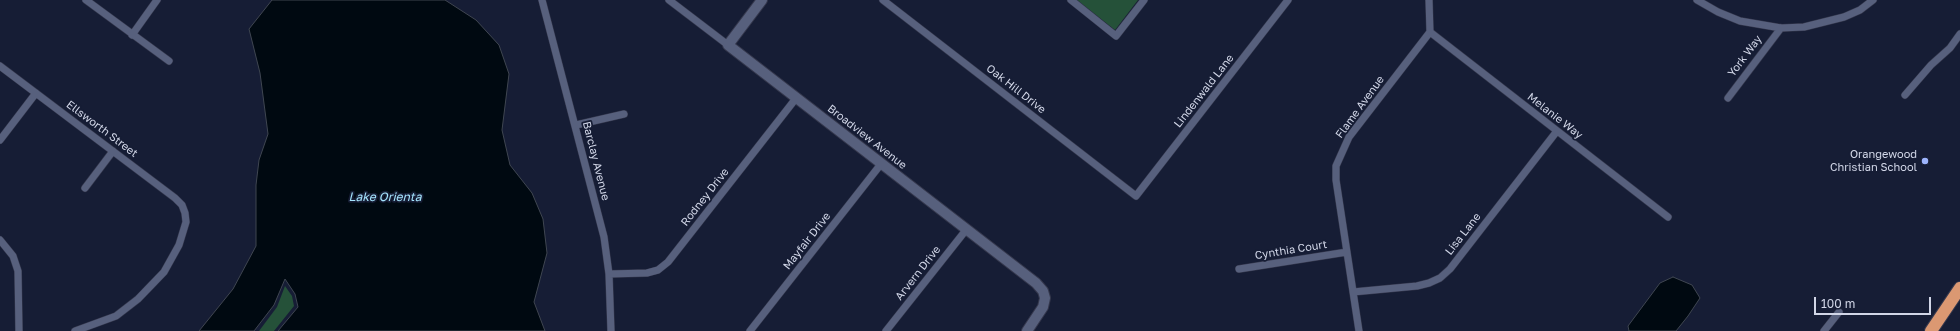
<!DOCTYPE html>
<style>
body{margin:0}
#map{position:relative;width:1960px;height:331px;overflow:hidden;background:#161d35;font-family:"Golos Text",sans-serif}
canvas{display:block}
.scale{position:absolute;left:1814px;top:297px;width:117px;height:18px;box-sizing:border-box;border:2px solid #d1d6e7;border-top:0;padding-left:5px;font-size:12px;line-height:14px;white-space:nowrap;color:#d1d6e7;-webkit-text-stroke:3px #161d35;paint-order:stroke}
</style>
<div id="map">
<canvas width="1960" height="331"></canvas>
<div class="scale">100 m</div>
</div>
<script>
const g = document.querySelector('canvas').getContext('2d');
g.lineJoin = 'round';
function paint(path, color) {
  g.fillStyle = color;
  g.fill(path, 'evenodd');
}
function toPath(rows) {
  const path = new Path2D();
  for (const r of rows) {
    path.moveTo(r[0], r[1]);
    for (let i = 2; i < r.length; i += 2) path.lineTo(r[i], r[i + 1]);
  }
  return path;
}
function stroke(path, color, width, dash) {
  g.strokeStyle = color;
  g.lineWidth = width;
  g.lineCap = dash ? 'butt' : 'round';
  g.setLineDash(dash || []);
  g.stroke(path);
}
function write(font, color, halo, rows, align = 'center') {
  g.font = font + ' "Golos Text",sans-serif';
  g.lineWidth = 3.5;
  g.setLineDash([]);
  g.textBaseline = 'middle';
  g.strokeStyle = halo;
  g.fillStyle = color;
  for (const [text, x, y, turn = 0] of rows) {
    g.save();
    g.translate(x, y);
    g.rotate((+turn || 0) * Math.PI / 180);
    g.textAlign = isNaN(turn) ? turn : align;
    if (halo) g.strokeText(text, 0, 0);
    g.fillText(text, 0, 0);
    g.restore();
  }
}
const green = toPath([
 [1077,0,1138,0,1115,30],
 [285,286,292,296,294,306,274,331,259,331,277,307]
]);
const water = toPath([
 [272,0,445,0,476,20,499,45,509,74,502,130,510,165,532,193,543,219,547,253,534,302,545,331,278,331,298,307,295,294,285,279,274,305,254,331,199,331,233,289,256,246,256,185,259,160,268,134,260,73,249,29,272,0],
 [1673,277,1692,285,1700,298,1688,316,1676,331,1629,331,1628,326,1660,283,1673,277]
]);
const street = toPath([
 [86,0,169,61],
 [542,0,604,237,609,274,611,331],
 [669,0,728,45],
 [883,0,1136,196,1288,0],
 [1071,0,1116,36,1144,0],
 [1697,0,1718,12,1740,21,1781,28,1804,27,1844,17,1860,10,1873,0],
 [1430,32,1668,217],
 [132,35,157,0],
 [0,66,175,198,182,205,185,213,186,222,179,245,164,272,138,299,116,316,75,331],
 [1905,95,1931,65,1950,48,1960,34],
 [1728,98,1781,28],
 [576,125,624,114],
 [0,140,36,93],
 [85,188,113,151],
 [0,240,13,256,18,271,19,331],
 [1239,269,1347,252],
 [609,274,647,273,658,270,668,262,797,97],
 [1353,292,1417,286,1429,283,1440,278,1450,269,1557,131],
 [750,331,881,164],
 [886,331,966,230],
 [1359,331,1336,180,1336,166,1349,137,1430,32,1429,0],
 [1824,331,1839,312]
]);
const secondary = toPath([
 [762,0,728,45,1036,283,1043,291,1045,298,1043,307,1027,331]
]);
const highway = toPath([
 [1931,331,1960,288]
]);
const markers = [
 [1925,161,4,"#9db4fd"]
];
const streetNames = [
 ["York Way",1745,56,-53],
 ["Oak Hill Drive",1016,89,38],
 ["Lindenwald Lane",1204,91,-52],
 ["Flame Avenue",1360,107,-54],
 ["Melanie Way",1555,116,38],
 ["Ellsworth Street",102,129,37],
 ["Broadview Avenue",867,137,38],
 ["Barclay Avenue",596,161,76],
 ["Rodney Drive",705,197,-52],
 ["Lisa Lane",1463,234,-52],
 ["Mayfair Drive",807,241,-52],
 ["Cynthia Court",1291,250,-9],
 ["Arvern Drive",918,273,-52]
];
const poiNames = [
 ["Orangewood",1917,155],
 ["Christian School",1917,168]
];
const waterNames = [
 ["Lake Orienta",385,197]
];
paint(green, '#255139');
paint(water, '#000911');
stroke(water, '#3f4651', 1);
stroke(street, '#35384d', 8);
stroke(secondary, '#35384d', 12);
stroke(highway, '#35384d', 14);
stroke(street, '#57607d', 7);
stroke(secondary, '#57607d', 10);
stroke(highway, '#db9872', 12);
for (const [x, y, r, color] of markers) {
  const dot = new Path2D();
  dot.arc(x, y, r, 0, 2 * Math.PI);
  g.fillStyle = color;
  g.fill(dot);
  stroke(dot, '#161d35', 1.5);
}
write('11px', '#d1d6e7', '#161d35', streetNames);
write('11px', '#d1d6e7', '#161d35', poiNames, 'right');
write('italic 12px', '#a4e3fc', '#161d35', waterNames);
</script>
